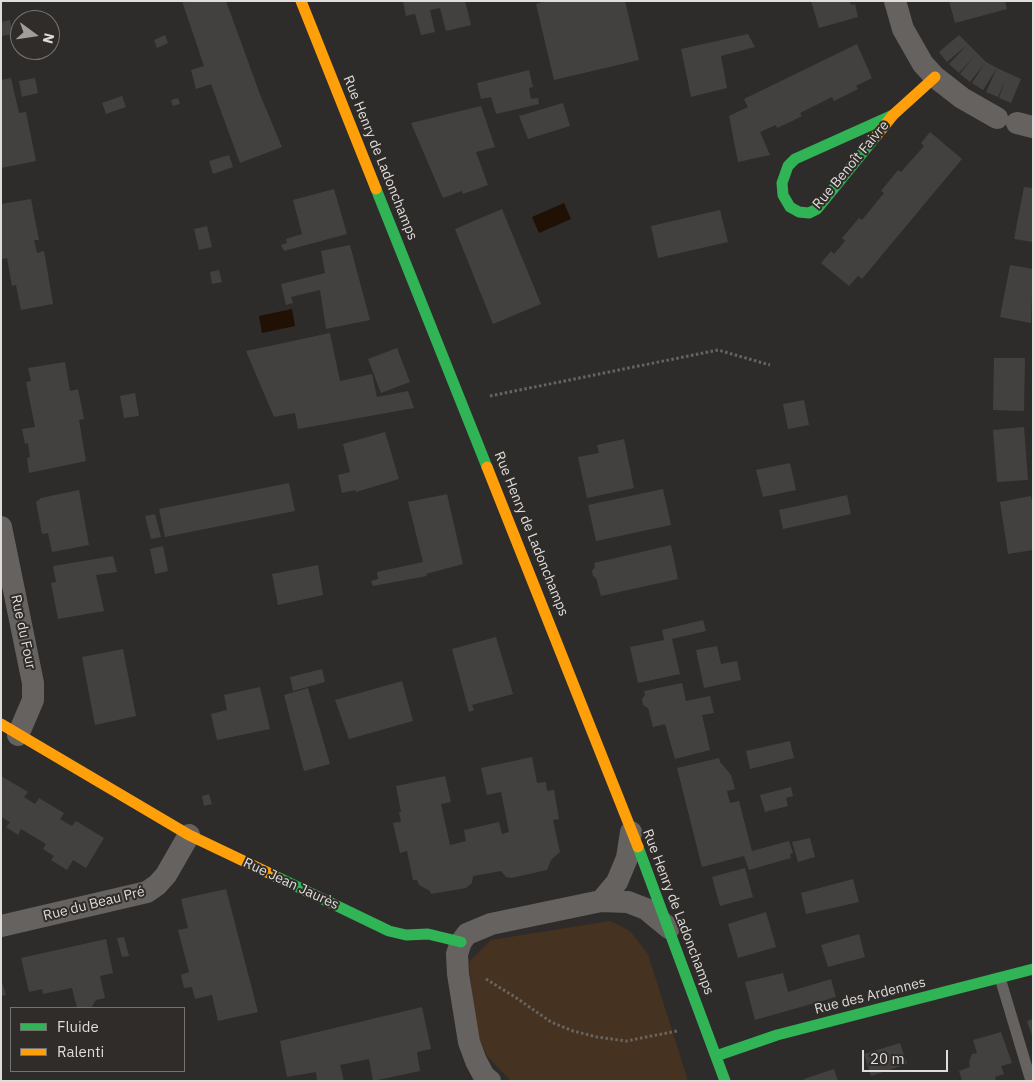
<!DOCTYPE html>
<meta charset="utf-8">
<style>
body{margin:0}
#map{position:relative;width:1034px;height:1082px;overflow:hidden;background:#2e2c2a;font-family:"IBM Plex Sans",sans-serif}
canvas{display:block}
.frame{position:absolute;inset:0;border:2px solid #dfdddb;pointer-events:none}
.legend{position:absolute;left:10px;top:1007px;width:175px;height:65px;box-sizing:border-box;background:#2f2c29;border:1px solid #757370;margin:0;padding:6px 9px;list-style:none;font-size:15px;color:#dfdddb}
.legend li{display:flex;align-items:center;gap:10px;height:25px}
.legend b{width:25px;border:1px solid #757370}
.north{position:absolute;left:10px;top:10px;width:50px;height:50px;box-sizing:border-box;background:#2f2c29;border:1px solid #757370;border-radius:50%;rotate:104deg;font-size:14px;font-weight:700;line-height:20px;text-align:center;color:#dfdddb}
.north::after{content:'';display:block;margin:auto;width:18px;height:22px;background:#a19f9d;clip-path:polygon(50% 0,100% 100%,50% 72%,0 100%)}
.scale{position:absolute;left:862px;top:1050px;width:86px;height:22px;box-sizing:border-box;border:2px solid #dfdddb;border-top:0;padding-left:6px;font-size:15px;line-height:18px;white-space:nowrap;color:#dfdddb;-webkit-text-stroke:4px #2f2c29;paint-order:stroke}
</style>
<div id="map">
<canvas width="1034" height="1082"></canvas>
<div class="frame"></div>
<ul class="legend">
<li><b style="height:6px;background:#30b455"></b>Fluide</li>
<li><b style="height:6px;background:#ff9f0a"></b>Ralenti</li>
</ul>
<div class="north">N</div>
<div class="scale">20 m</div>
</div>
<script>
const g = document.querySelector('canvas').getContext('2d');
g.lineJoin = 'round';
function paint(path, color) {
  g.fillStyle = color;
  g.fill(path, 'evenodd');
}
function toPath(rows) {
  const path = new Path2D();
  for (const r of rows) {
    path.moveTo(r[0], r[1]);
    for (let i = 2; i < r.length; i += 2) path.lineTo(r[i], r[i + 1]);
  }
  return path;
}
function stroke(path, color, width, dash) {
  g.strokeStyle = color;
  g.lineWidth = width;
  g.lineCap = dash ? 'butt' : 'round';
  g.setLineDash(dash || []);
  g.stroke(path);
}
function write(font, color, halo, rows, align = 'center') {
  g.font = font + ' "IBM Plex Sans",sans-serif';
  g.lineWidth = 4;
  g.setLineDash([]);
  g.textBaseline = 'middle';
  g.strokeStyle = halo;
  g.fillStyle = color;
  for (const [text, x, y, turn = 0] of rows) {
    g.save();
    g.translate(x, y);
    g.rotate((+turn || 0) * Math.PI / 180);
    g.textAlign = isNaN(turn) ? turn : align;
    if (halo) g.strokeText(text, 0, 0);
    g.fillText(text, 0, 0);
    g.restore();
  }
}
const green = toPath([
 [610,921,630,931,648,954,688,1081,511,1081,487,1056,475,1028,469,962,491,940]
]);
const water = toPath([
 [564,203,571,219,539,233,532,217],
 [292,309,295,326,262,333,259,316]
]);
const building = toPath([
 [182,1,226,1,261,97,282,147,240,163,211,84,196,89,191,70,204,66],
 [403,1,465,1,471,25,446,31,440,8,430,10,435,32,421,35,415,14,406,16],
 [546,1,625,1,639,60,554,80,536,4],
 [811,1,850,1,851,5,855,4,858,17,819,28],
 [949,1,1005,1,1007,9,955,23],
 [10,20,13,34,1,36,1,22],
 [748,34,755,47,721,56,727,88,691,97,681,49],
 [165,35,168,43,157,48,154,40],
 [959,35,986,62,997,68,1021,79,1011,103,999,98,1005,81,998,97,986,92,997,68,983,90,972,83,985,63,970,82,960,74,974,56,959,73,949,64,967,45,947,62,939,52],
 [857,44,872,78,856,86,858,89,834,101,832,97,800,113,802,116,790,122,777,128,776,125,760,132,770,155,738,162,729,116,748,107,744,99],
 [529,70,533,87,529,88,531,99,538,98,539,104,496,114,491,97,481,99,477,83],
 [11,78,19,113,26,112,36,161,1,168,1,80],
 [35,78,38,93,22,97,19,81],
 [122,96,126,107,106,114,102,103],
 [178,98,180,104,173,106,171,100],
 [563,103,570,126,528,139,519,116],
 [481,106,495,147,476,152,488,185,463,194,462,191,443,198,411,123],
 [930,132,962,159,862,279,858,276,849,286,821,263,831,251,834,254,845,241,842,238,859,218,862,220,884,193,881,191,898,170,901,172,924,146,921,143],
 [229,155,233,167,213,174,209,161],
 [1024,187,1033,188,1033,242,1014,239],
 [334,189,347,234,284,251,281,245,287,243,286,239,302,234,293,200],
 [31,199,39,240,34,240,37,253,44,251,53,304,21,310,16,285,12,286,7,258,2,259,1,204],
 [502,209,541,304,493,324,455,229],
 [720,210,728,242,658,258,651,226],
 [207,226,212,247,199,250,194,229],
 [350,245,370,320,326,329,320,290,291,297,293,303,286,305,281,284,325,273,321,251],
 [1010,265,1033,269,1031,323,1000,317],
 [219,270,222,282,212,284,210,272],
 [330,333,340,381,372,374,377,397,408,391,414,408,298,429,295,413,274,417,246,351],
 [397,348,410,382,381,393,368,359],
 [994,358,1025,358,1024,411,993,410],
 [65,362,70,391,78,389,84,419,79,420,86,461,29,473,27,458,30,457,28,443,25,444,22,429,35,427,26,382,31,381,28,368],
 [135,393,139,416,124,418,120,396],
 [804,400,809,425,788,429,783,404],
 [1024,427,1028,480,997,482,993,430],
 [385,432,399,479,356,492,355,490,342,493,338,475,350,472,343,444],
 [624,439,634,488,587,498,578,457,599,453,597,445],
 [790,463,796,490,763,497,756,470],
 [289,483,295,511,165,537,159,509],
 [663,489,671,525,596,541,588,505],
 [79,490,89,545,52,552,48,533,42,534,36,502,41,498],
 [447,494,463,564,426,574,427,576,373,586,371,581,378,579,377,572,423,562,408,502],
 [847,495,851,514,783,529,779,510],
 [1031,496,1033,506,1033,550,1008,554,1000,502],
 [155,514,161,537,151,539,145,516],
 [671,545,678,579,601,596,596,578,593,576,592,571,595,567,594,563],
 [163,546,168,571,155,574,150,549],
 [113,556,117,572,96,575,104,611,58,619,51,583,56,582,53,566],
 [318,565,323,595,278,605,272,574],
 [703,620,706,631,672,639,680,674,638,683,630,647,664,640,662,630],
 [496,637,513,694,472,705,474,710,469,712,452,649],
 [717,646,721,664,737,661,741,680,704,688,696,650],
 [123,649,136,716,95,725,82,657],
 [322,669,325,682,293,691,290,677],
 [402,681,413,721,349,739,335,700],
 [682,683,686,701,710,696,714,713,702,715,710,750,675,759,665,724,653,727,648,708,643,705,642,699,645,695,644,691],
 [260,687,270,729,217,740,211,714,227,710,224,695],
 [308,688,330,764,304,771,284,695],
 [790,741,794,758,750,769,746,751],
 [532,757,537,783,546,782,547,791,554,790,559,819,553,820,560,852,551,860,547,870,511,878,506,877,501,871,473,876,472,883,466,888,431,894,430,891,419,885,417,880,413,880,407,851,400,853,393,823,401,822,399,812,401,812,396,786,445,776,451,802,441,804,450,845,466,841,464,830,499,822,502,834,509,832,501,792,487,795,481,768],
 [719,758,720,762,731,775,735,789,727,791,730,803,739,801,752,851,789,841,793,853,790,854,791,858,749,870,744,856,702,867,677,768],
 [1,776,28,792,24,797,35,804,39,798,64,813,60,819,72,826,76,821,104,838,86,868,73,860,67,870,51,860,54,856,43,849,46,844,21,829,18,835,6,827,10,822,1,817],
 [791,787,793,796,786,798,788,806,765,812,760,795],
 [209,794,212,804,204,806,202,796],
 [810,838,815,857,798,862,792,842],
 [745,868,753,897,720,906,712,877],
 [853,879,859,902,806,914,801,893],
 [226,889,258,1012,218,1021,212,995,195,999,192,987,184,988,181,975,189,972,178,930,188,928,181,899],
 [766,912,776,947,738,958,728,924],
 [859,934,865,957,828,967,821,945],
 [124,937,129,956,122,957,117,938],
 [106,939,113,973,100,976,105,998,96,1000,91,1008,77,1008,72,988,43,994,42,989,29,992,21,958],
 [783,973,788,992,831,979,836,997,755,1020,745,982],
 [1,979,6,995,1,996],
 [422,1007,431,1049,417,1052,420,1071,373,1081,369,1059,340,1065,344,1081,317,1081,316,1072,287,1077,280,1041],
 [1033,1019,1033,1036,1032,1036,1027,1021],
 [1001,1032,1012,1063,1001,1066,1004,1074,995,1077,996,1081,962,1081,959,1071,970,1067,969,1062,972,1054,977,1053,973,1040],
 [900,1043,907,1064,871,1076,864,1054],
 [834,1069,838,1081,805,1081,804,1079]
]);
const path = toPath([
 [490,396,718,350,770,365],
 [486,979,515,997,551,1022,573,1031,597,1037,626,1041,677,1031]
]);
const lane = toPath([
 [1000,978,1031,1081]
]);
const street = toPath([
 [895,1,903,29,923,64,935,77,962,98,997,118],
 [1017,123,1033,127],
 [1,527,33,683,33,700,18,735],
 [601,901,617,882,627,858,631,832],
 [1,926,147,892,157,885,166,875,189,835],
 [490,1081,484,1076,476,1061,469,1042,458,974,457,954,461,942,467,934,491,924,601,901,628,902,646,909,669,928]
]);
const fast = toPath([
 [877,135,817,209,809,213,799,212,790,207,783,195,782,183,788,166,795,159,893,115],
 [376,189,487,467],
 [638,847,725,1081],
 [275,876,389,931,406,935,428,934,461,942],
 [716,1056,777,1035,1033,969]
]);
const slow = toPath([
 [301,1,376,189],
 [877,135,893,115,935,77],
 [487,467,638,847],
 [1,724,189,835,275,876]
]);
const streetNames = [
 ["Rue Henry de Ladonchamps",380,158,68],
 ["Rue Benoît Faivre",851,165,-50],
 ["Rue Henry de Ladonchamps",531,534,68],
 ["Rue du Four",23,632,78],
 ["Rue Jean Jaurès",291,884,25],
 ["Rue du Beau Pré",94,904,-14],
 ["Rue Henry de Ladonchamps",678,912,69],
 ["Rue des Ardennes",870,996,-14]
];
paint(green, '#453220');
paint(water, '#211004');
paint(building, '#43413f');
stroke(path, '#676461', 3, [2.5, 2.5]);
stroke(lane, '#66625f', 11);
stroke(street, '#66625f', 22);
stroke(fast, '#30b455', 11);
stroke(slow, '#ff9f0a', 11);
write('14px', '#dfdddb', '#2f2c29', streetNames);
</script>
